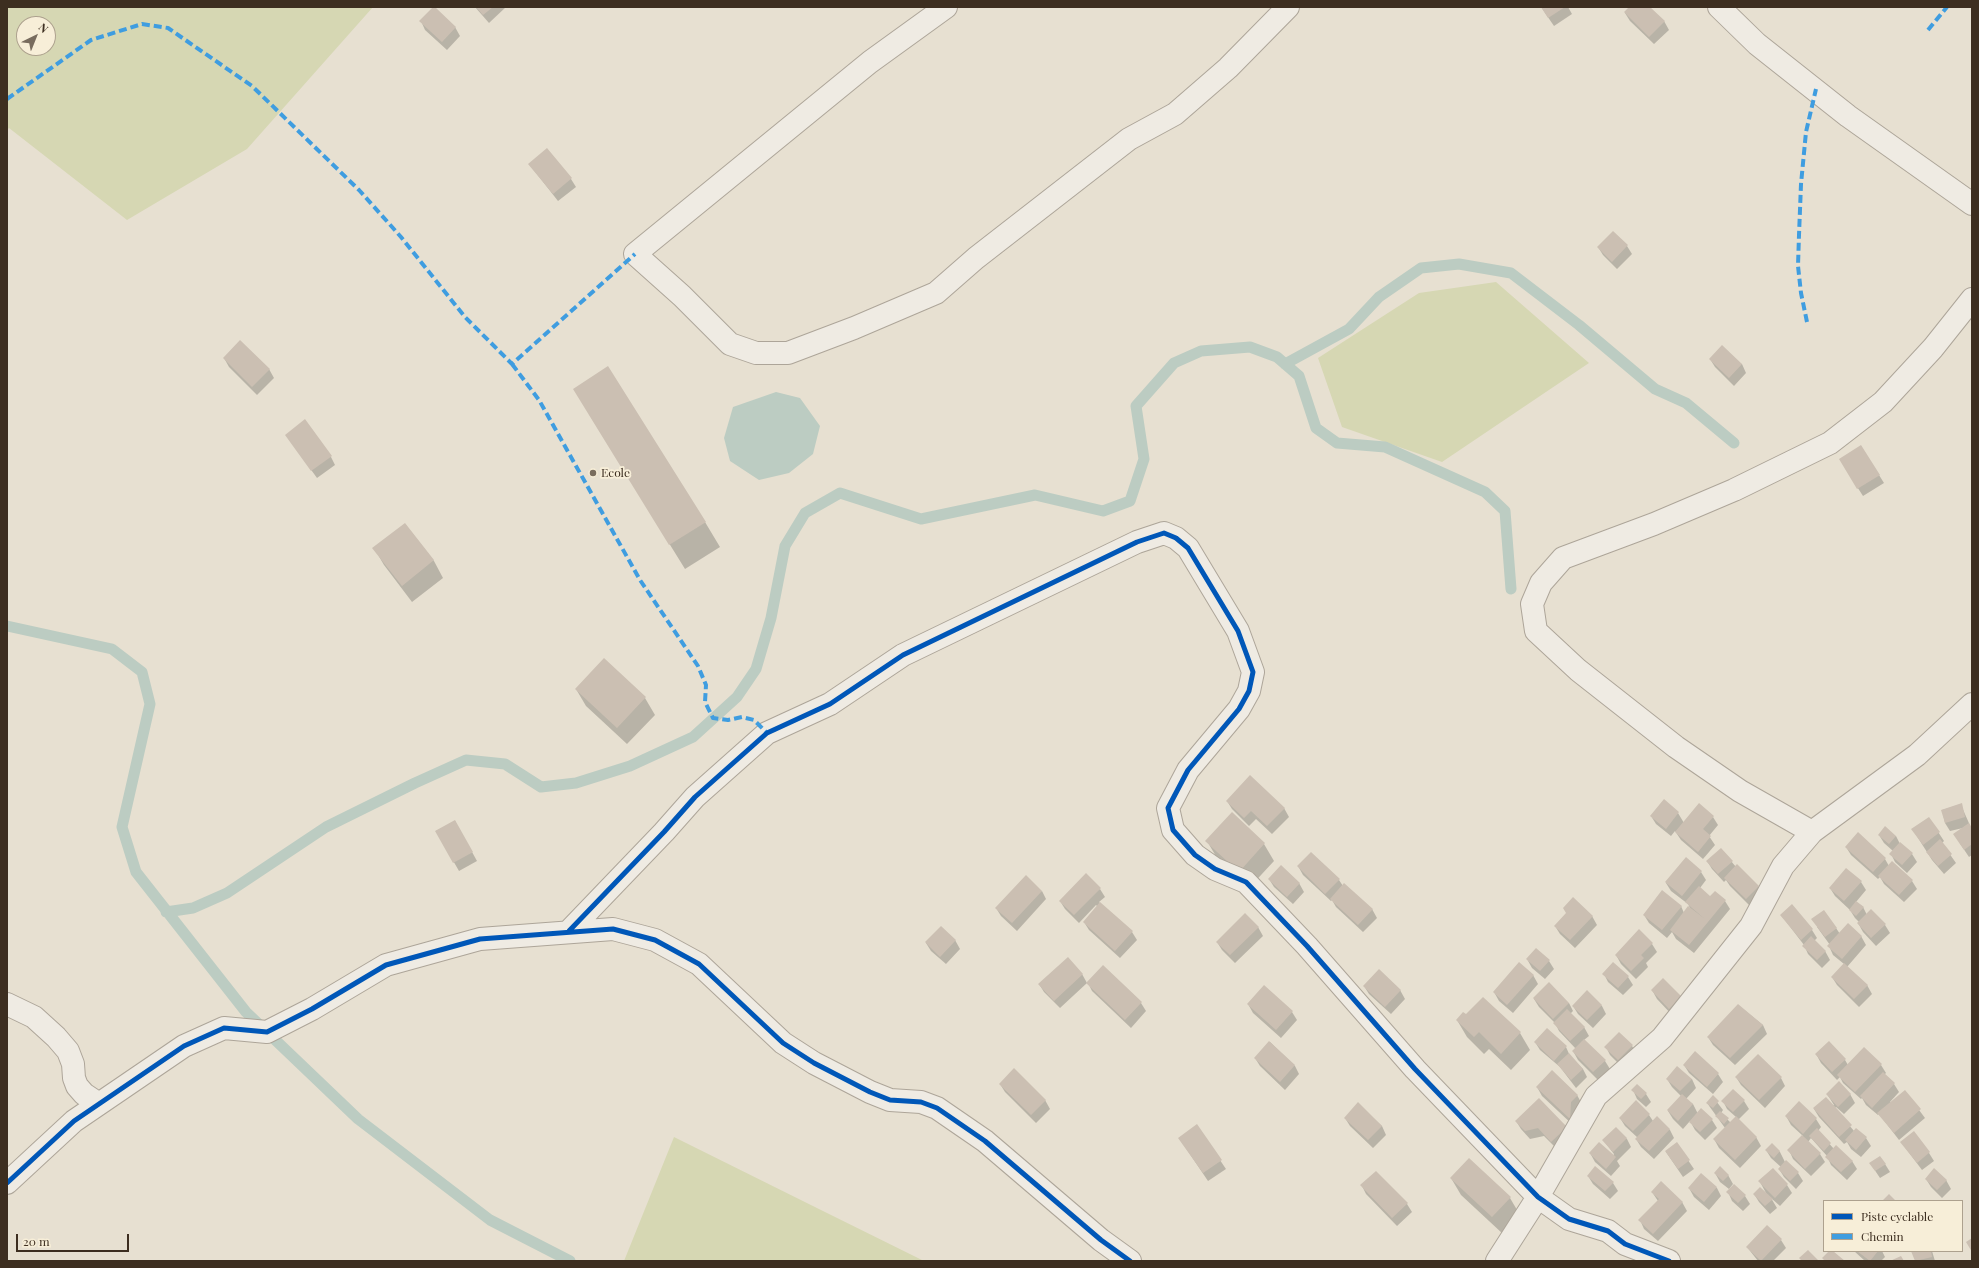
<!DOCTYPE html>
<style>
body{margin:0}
#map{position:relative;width:1979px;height:1268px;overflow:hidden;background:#e7e0d1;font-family:"Playfair Display",serif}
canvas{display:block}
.frame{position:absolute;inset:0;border:8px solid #3d2e20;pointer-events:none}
.legend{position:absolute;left:1823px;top:1200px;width:140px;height:52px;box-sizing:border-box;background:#f7eed8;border:1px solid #ada18e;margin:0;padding:5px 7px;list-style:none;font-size:12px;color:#3d2e20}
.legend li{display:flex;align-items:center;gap:8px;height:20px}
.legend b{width:20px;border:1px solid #ada18e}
.north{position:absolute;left:16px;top:16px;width:40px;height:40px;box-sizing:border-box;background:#f7eed8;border:1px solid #ada18e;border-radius:50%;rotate:43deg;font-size:11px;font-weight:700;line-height:16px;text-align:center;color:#3d2e20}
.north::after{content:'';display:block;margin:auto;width:14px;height:18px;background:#786c5e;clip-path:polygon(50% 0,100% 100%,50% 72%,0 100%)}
.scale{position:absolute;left:16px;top:1234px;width:113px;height:18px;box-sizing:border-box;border:2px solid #3d2e20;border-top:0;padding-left:5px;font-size:12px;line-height:14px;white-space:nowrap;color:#3d2e20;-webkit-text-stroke:3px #f7eed8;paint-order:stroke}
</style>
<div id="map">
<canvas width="1979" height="1268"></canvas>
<div class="frame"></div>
<ul class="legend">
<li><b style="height:5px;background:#0057b8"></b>Piste cyclable</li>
<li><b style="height:5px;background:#3f9de0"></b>Chemin</li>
</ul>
<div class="north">N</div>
<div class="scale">20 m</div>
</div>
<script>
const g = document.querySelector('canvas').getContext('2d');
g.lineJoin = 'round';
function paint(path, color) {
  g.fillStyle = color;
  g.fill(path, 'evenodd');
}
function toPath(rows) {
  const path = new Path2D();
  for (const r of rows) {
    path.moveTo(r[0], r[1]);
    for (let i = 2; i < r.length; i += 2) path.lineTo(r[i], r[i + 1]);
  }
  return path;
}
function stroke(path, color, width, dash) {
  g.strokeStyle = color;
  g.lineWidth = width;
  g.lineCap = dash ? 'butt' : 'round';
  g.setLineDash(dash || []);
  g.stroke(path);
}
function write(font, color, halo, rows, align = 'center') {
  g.font = font + ' "Playfair Display",serif';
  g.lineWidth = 3.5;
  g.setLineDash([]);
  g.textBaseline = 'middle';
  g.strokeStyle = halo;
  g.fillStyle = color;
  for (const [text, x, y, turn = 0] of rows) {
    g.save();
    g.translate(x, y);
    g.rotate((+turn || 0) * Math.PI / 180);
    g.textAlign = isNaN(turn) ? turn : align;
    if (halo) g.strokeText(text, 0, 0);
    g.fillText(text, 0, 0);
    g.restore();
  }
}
const green = toPath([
 [7,7,373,7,247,149,127,220,9,128,7,130],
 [24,24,48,24,48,48,24,48],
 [1496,282,1589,363,1442,462,1342,427,1318,358,1419,293],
 [674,1137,825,1212,924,1261,624,1261]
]);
const water = toPath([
 [776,392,800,398,820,426,813,454,789,473,759,480,730,461,724,438,733,407]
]);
const shadow = toPath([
 [475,7,506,7,489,23],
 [1541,7,1568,7,1572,14,1554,26],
 [1630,7,1649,7,1664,21,1669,30,1654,44,1630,21,1625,13],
 [421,21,455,27,460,36,447,50,425,30],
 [529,164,571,179,576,187,558,201],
 [1613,232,1627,246,1632,254,1617,269,1603,255,1598,247],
 [224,358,269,369,274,378,257,395,229,367],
 [1710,359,1742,364,1746,373,1734,386,1715,367],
 [589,414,705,522,720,547,685,569],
 [286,435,331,457,335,465,317,478],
 [1861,446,1884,483,1863,496,1845,468],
 [405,524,434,561,443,578,412,602,384,565,374,548],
 [576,689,645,698,655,715,627,744,586,706],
 [1227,801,1284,808,1289,817,1272,834,1256,819,1249,826,1232,809],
 [1961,805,1972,830,1972,855,1969,857,1959,842,1963,828,1950,831,1945,823,1942,810],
 [1678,813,1684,823,1713,817,1718,825,1709,836,1715,845,1703,859,1681,840,1675,831,1671,836,1656,824,1651,816],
 [1232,814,1264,844,1274,861,1249,888,1217,858,1207,841],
 [1929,818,1944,841,1942,843,1956,863,1944,874,1932,860,1913,830],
 [455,821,477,861,459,871,436,831],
 [1879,835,1896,836,1900,844,1912,854,1917,862,1907,873,1895,862,1891,854,1893,851,1884,843],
 [1846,847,1885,859,1889,866,1912,881,1917,889,1904,902,1884,884,1880,877,1878,879,1851,855],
 [1721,849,1736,867,1758,886,1763,895,1751,907,1730,886,1726,880,1724,882,1712,869,1707,861],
 [1298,866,1339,880,1343,886,1372,909,1377,918,1363,932,1336,907,1332,900,1331,901,1303,875],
 [1846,869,1861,882,1866,890,1856,902,1863,907,1867,915,1885,925,1890,933,1876,946,1863,932,1858,923,1859,922,1855,918,1850,910,1835,896,1830,888],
 [1701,872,1706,880,1700,888,1710,897,1725,901,1730,909,1694,953,1676,939,1672,932,1667,938,1649,923,1644,915,1681,906,1684,913,1691,910,1688,904,1671,891,1666,883],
 [1269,879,1299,883,1304,892,1293,904,1274,887],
 [1100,889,1105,897,1099,902,1132,932,1137,940,1120,958,1089,930,1084,922,1098,907,1096,905,1079,923,1065,909,1060,901],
 [1042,891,1046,899,1017,931,1001,916,996,908],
 [1792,906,1812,930,1817,938,1814,941,1825,951,1830,960,1822,968,1808,954,1804,945,1781,915],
 [1592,916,1597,925,1575,948,1560,934,1555,926],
 [1258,927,1263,936,1235,963,1222,950,1217,942],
 [1817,927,1836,928,1840,934,1861,936,1866,945,1847,967,1867,985,1872,994,1859,1007,1837,985,1832,977,1844,964,1833,955,1829,946,1830,945],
 [1639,931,1652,944,1657,952,1646,963,1648,967,1636,979,1621,964,1616,955],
 [955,940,960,949,946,964,931,951,926,943],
 [1527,959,1549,961,1554,969,1545,979,1532,968],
 [1082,974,1087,983,1060,1008,1044,992,1039,984],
 [1604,974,1628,977,1633,985,1623,995,1608,982],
 [1533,975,1538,984,1513,1013,1499,1001,1494,992],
 [1088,983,1141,1003,1146,1011,1131,1028,1092,991],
 [1364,986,1400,990,1405,999,1391,1014,1369,994],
 [1652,990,1681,998,1674,1017,1657,999],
 [1587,991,1602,1006,1606,1014,1593,1028,1578,1014,1573,1006],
 [1534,999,1569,1003,1573,1011,1570,1014,1584,1027,1589,1036,1584,1040,1605,1061,1610,1069,1598,1080,1578,1060,1573,1051,1576,1049,1559,1031,1555,1023,1539,1007],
 [1248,1004,1292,1012,1297,1020,1281,1038,1253,1013],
 [1738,1005,1763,1025,1767,1034,1735,1065,1713,1045,1708,1037],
 [1457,1020,1520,1033,1530,1050,1511,1070,1489,1049,1484,1054,1467,1037],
 [1547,1029,1566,1047,1570,1056,1583,1069,1587,1077,1576,1088,1560,1067,1540,1050,1535,1042],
 [1270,1042,1295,1066,1299,1074,1285,1090,1260,1066,1255,1058],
 [1632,1046,1637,1054,1623,1068,1610,1055,1606,1047],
 [1695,1053,1718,1074,1723,1082,1713,1094,1689,1073,1684,1065],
 [1816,1054,1845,1060,1848,1065,1881,1065,1886,1073,1884,1075,1894,1084,1899,1092,1890,1102,1891,1103,1905,1091,1925,1118,1899,1140,1879,1114,1878,1115,1866,1105,1862,1098,1861,1099,1843,1083,1840,1077,1837,1080,1821,1063],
 [1736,1077,1781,1078,1785,1086,1765,1108,1741,1085],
 [1667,1079,1692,1079,1696,1088,1686,1099,1693,1104,1698,1114,1712,1120,1717,1128,1705,1140,1695,1130,1690,1121,1683,1129,1673,1119,1668,1111,1681,1096,1672,1087],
 [1000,1084,1045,1100,1050,1109,1036,1123,1005,1092],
 [1537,1087,1577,1095,1582,1104,1574,1126,1542,1096],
 [1633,1090,1646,1094,1651,1102,1646,1107,1637,1099],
 [1733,1091,1744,1101,1749,1109,1738,1120,1756,1137,1761,1146,1740,1168,1719,1148,1714,1139,1725,1128,1707,1103,1713,1097,1723,1110,1721,1113,1731,1123,1736,1117,1727,1109,1723,1101],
 [1827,1094,1850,1094,1855,1103,1844,1114,1836,1107,1835,1108,1854,1131,1866,1138,1871,1146,1861,1157,1851,1149,1847,1142,1844,1144,1819,1117,1814,1109,1834,1105],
 [1799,1102,1816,1119,1821,1127,1818,1131,1834,1149,1852,1161,1857,1169,1847,1180,1831,1165,1827,1156,1811,1138,1808,1142,1820,1154,1825,1162,1811,1176,1793,1159,1789,1150,1803,1136,1791,1125,1786,1116],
 [1358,1104,1382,1126,1386,1135,1373,1148,1350,1126,1345,1118],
 [1649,1115,1653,1121,1657,1118,1670,1130,1674,1138,1654,1159,1641,1147,1636,1139,1638,1138,1625,1126,1620,1118],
 [1516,1121,1566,1128,1557,1149,1544,1136,1530,1139,1521,1129],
 [1197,1126,1226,1169,1208,1181,1179,1138],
 [1616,1128,1627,1139,1631,1147,1617,1161,1620,1166,1611,1176,1595,1162,1590,1153,1613,1156,1614,1154,1603,1140],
 [1901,1142,1929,1153,1934,1161,1922,1170],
 [1677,1144,1694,1169,1683,1177,1666,1152],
 [1772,1144,1780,1152,1785,1162,1798,1173,1803,1181,1796,1189,1784,1177,1779,1169,1781,1167,1771,1158,1766,1150],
 [1469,1159,1510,1198,1520,1215,1503,1234,1461,1195,1451,1178],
 [1870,1163,1885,1164,1890,1172,1880,1178],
 [1773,1169,1787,1185,1792,1193,1780,1206,1771,1198,1777,1208,1770,1214,1759,1202,1754,1194,1766,1193,1760,1182],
 [1715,1173,1728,1175,1733,1184,1729,1189,1720,1182],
 [1701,1175,1717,1188,1721,1196,1709,1210,1694,1197,1689,1188],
 [1588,1176,1613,1183,1618,1191,1610,1199,1593,1184],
 [1926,1179,1946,1180,1951,1189,1942,1198,1931,1187],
 [1362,1186,1407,1204,1412,1212,1397,1226,1366,1194],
 [1652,1192,1682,1202,1687,1211,1658,1241,1644,1229,1640,1220,1658,1201],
 [1728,1192,1745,1196,1750,1204,1743,1211,1732,1201],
 [1781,1240,1786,1248,1773,1261,1758,1261,1747,1247],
 [1854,1251,1882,1251,1885,1257,1881,1261,1865,1261],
 [1912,1251,1932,1251,1935,1261,1916,1261]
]);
const stream = toPath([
 [1285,364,1349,329,1379,297,1421,268,1459,264,1511,273,1579,325,1655,389,1686,403,1734,443],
 [7,626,112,649,142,672,150,704,122,827,136,872,246,1012,358,1119,490,1220,570,1261],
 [166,912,193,908,227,893,326,827,415,783,466,760,505,764,541,787,576,783,630,766,693,737,737,697,756,669,771,618,785,546,805,513,840,493,921,519,1035,495,1103,511,1130,501,1144,459,1136,406,1174,363,1201,351,1250,347,1277,357,1299,376,1316,428,1337,443,1385,447,1485,492,1505,511,1511,589]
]);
const building = toPath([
 [433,7,435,7,456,27,442,42,419,21],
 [476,7,493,7,483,15],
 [1541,7,1565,7,1548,18],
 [1629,7,1650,7,1665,21,1649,37,1624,12],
 [547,148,572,178,553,194,528,164],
 [1613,231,1628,245,1612,262,1597,247],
 [240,340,270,369,252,387,223,358],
 [1722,345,1742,364,1729,378,1709,359],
 [608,366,706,522,669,545,573,389],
 [305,419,332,456,311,471,285,435],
 [1861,445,1880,475,1857,489,1839,459],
 [405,523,434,560,402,586,372,548],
 [604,658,646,697,617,728,575,689],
 [1250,775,1285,808,1267,826,1251,811,1244,818,1226,801],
 [1664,799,1679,812,1666,829,1650,816],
 [1699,803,1714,816,1703,829,1711,836,1698,852,1675,832],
 [1962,803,1965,817,1945,823,1941,810],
 [1232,812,1265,843,1239,872,1205,841],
 [1929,817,1940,832,1923,845,1911,829],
 [455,820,473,852,453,863,435,831],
 [1969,823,1972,828,1972,844,1964,850,1953,834],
 [1885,826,1896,836,1889,844,1878,835],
 [1858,832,1886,858,1873,872,1845,847],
 [1940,839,1952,854,1938,866,1926,852],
 [1900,842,1913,853,1902,865,1889,854],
 [1721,848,1733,861,1718,874,1706,861],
 [1311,852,1340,879,1325,894,1297,866],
 [1686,857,1702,871,1682,896,1665,882],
 [1892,861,1913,880,1899,895,1878,876],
 [1737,864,1759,886,1746,899,1724,878],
 [1281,865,1300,883,1287,897,1268,879],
 [1846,868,1862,881,1844,901,1829,888],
 [1086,873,1101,888,1074,915,1059,901],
 [1026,875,1042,891,1012,923,995,908],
 [1344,883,1373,909,1358,925,1330,899],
 [1699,886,1710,896,1715,891,1726,900,1689,945,1670,930,1688,906,1705,919,1685,902],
 [1662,890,1682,906,1662,930,1643,915],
 [1573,897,1593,916,1570,940,1554,926,1566,913,1563,908],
 [1856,901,1864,907,1856,916,1849,910],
 [1100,902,1133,931,1115,951,1083,922],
 [1792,904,1813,929,1801,940,1780,915],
 [1871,909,1886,924,1871,938,1857,923],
 [1824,910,1837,928,1825,937,1811,919],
 [1245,913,1259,927,1230,955,1216,942],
 [1848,923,1862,936,1842,959,1827,946],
 [941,926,956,940,940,957,925,942],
 [1639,929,1653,943,1641,955,1644,958,1631,971,1615,955],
 [1811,936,1826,951,1817,960,1802,946],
 [1536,948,1550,960,1540,971,1526,959],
 [1068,957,1083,974,1054,1001,1038,984],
 [1519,962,1534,975,1507,1005,1493,992],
 [1613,962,1629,976,1618,988,1602,974],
 [1844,963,1868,985,1854,999,1831,977],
 [1103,965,1142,1002,1125,1020,1086,983],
 [1379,969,1401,990,1385,1007,1363,986],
 [1663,978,1682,997,1669,1009,1651,990],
 [1549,982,1569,1003,1553,1019,1533,998],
 [1264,985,1293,1011,1276,1030,1247,1004],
 [1587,990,1602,1005,1587,1020,1572,1006],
 [1483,997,1521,1032,1501,1054,1479,1032,1474,1037,1456,1020,1463,1012,1466,1014],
 [1738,1004,1763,1025,1730,1058,1707,1037],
 [1567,1009,1585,1027,1570,1041,1553,1023],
 [1547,1028,1567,1046,1554,1061,1534,1042],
 [1619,1032,1633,1045,1618,1060,1604,1047],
 [1584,1039,1606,1060,1593,1072,1572,1051],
 [1269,1041,1295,1065,1280,1082,1254,1058],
 [1829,1041,1846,1059,1832,1072,1815,1054],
 [1864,1047,1882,1064,1855,1092,1837,1075],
 [1695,1051,1719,1073,1707,1087,1683,1065],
 [1569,1053,1583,1069,1571,1080,1557,1064],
 [1758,1054,1782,1077,1759,1100,1735,1077],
 [1677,1066,1692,1079,1680,1091,1666,1079],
 [1014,1068,1046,1100,1031,1115,999,1084],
 [1552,1070,1578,1095,1571,1102,1570,1119,1536,1087],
 [1883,1072,1895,1083,1872,1108,1860,1096],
 [1839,1081,1851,1094,1838,1107,1826,1094],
 [1637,1084,1647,1093,1641,1099,1631,1090],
 [1733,1089,1745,1100,1733,1112,1721,1101],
 [1905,1090,1921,1109,1894,1133,1877,1113],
 [1682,1094,1693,1104,1678,1121,1667,1110],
 [1713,1095,1719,1101,1713,1108,1706,1103],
 [1826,1097,1852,1125,1839,1137,1813,1108],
 [1539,1098,1567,1127,1551,1142,1538,1128,1525,1131,1515,1121],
 [1636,1100,1650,1114,1633,1131,1619,1118],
 [1799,1101,1817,1118,1803,1134,1785,1116],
 [1358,1102,1382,1126,1368,1140,1344,1118],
 [1701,1108,1713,1119,1700,1132,1689,1122],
 [1720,1111,1729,1118,1724,1124,1715,1116],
 [1657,1116,1670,1129,1649,1151,1635,1139],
 [1736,1116,1757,1137,1735,1160,1713,1139],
 [1197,1124,1222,1160,1203,1173,1178,1138],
 [1616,1127,1627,1138,1613,1152,1602,1140],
 [1817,1128,1831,1143,1824,1151,1809,1136],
 [1856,1128,1867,1137,1856,1150,1845,1140],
 [1914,1131,1930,1152,1917,1163,1900,1142],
 [1802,1135,1821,1153,1805,1169,1787,1150],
 [1599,1142,1616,1157,1606,1169,1589,1153],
 [1677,1142,1690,1160,1678,1169,1665,1151],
 [1772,1143,1780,1151,1774,1158,1765,1150],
 [1836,1145,1853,1161,1841,1172,1825,1157],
 [1880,1156,1886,1164,1875,1171,1869,1163],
 [1469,1158,1511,1197,1492,1217,1450,1178],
 [1786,1160,1799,1172,1790,1181,1778,1169],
 [1595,1166,1614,1182,1605,1191,1587,1176],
 [1720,1166,1729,1175,1723,1181,1714,1173],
 [1773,1168,1788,1184,1775,1198,1758,1181],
 [1934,1168,1947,1180,1937,1190,1925,1179],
 [1376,1171,1408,1203,1392,1218,1360,1185],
 [1701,1173,1717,1187,1704,1202,1688,1188],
 [1661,1181,1683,1202,1653,1234,1638,1220,1659,1199,1651,1192],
 [1734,1184,1746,1195,1738,1203,1726,1192],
 [1760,1187,1773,1199,1765,1206,1753,1194],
 [1889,1194,1896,1201,1882,1201],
 [1767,1225,1782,1239,1761,1261,1746,1247],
 [1972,1238,1972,1252,1966,1242],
 [1808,1250,1819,1261,1802,1261,1799,1258],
 [1829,1251,1833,1251,1845,1261,1825,1261,1822,1258],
 [1857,1251,1878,1251,1870,1261],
 [1911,1251,1931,1251,1932,1257,1915,1261],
 [1901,1256,1904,1261,1890,1261]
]);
const street = toPath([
 [946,7,870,62,635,254,682,296,730,344,756,353,788,353,854,328,936,293,976,258,1129,139,1175,114,1228,68,1288,7],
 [1719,7,1757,44,1848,116,1972,204],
 [1812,832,1740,791,1676,747,1578,670,1536,631,1532,604,1541,583,1563,558,1654,524,1734,490,1830,443,1883,402,1933,348,1972,299],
 [569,931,664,832,695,797,767,733,830,704,903,655,1137,542,1164,533,1176,538,1188,548,1238,631,1253,672,1249,691,1239,709,1188,770,1168,808,1173,830,1195,855,1215,869,1246,882,1307,946,1415,1069,1538,1197,1569,1219,1608,1231,1625,1244,1669,1261],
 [7,1004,34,1017,56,1037,68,1051,73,1064,74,1078,77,1086,84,1094,99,1104],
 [7,1183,74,1121,184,1046,224,1028,267,1032,312,1009,386,965,480,939,613,929,655,940,699,964,783,1043,814,1063,870,1092,890,1100,921,1102,937,1108,985,1141,1101,1240,1130,1261],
 [1497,1261,1538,1197,1596,1096,1662,1038,1751,926,1783,866,1812,832,1917,755,1972,704]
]);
const quiet = toPath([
 [1928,30,1947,7],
 [7,99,91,40,142,24,168,28,252,86,359,190,401,237,465,317,512,364,635,254],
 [1807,322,1801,293,1798,266,1799,235,1801,184,1806,132,1816,89],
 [512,364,539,400,640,580,698,666,706,685,705,702,713,718,728,720,742,717,754,720,767,733]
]);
const cycleway = toPath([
 [569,931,664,832,695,797,767,733,830,704,903,655,1137,542,1164,533,1176,538,1188,548,1238,631,1253,672,1249,691,1239,709,1188,770,1168,808,1173,830,1195,855,1215,869,1246,882,1307,946,1415,1069,1538,1197,1569,1219,1608,1231,1625,1244,1669,1261],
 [7,1183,74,1121,184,1046,224,1028,267,1032,312,1009,386,965,480,939,613,929,655,940,699,964,783,1043,814,1063,870,1092,890,1100,921,1102,937,1108,985,1141,1101,1240,1130,1261]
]);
const markers = [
 [593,473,4,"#786c5e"]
];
const poiNames = [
 ["Ecole",601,473]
];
paint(green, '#d6d7b3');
paint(water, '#bcccc2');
paint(shadow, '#0003');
stroke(stream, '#bcccc2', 11);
paint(building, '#cbbfb2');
stroke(street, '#ada599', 24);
stroke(street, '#efebe3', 22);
stroke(quiet, '#3f9de0', 4, [8, 4]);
stroke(cycleway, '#0057b8', 5);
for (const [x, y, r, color] of markers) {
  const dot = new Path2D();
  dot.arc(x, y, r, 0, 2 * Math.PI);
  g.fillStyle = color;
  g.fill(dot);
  stroke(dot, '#f7eed8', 1.5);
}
write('12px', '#3d2e20', '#f7eed8', poiNames, 'left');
</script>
